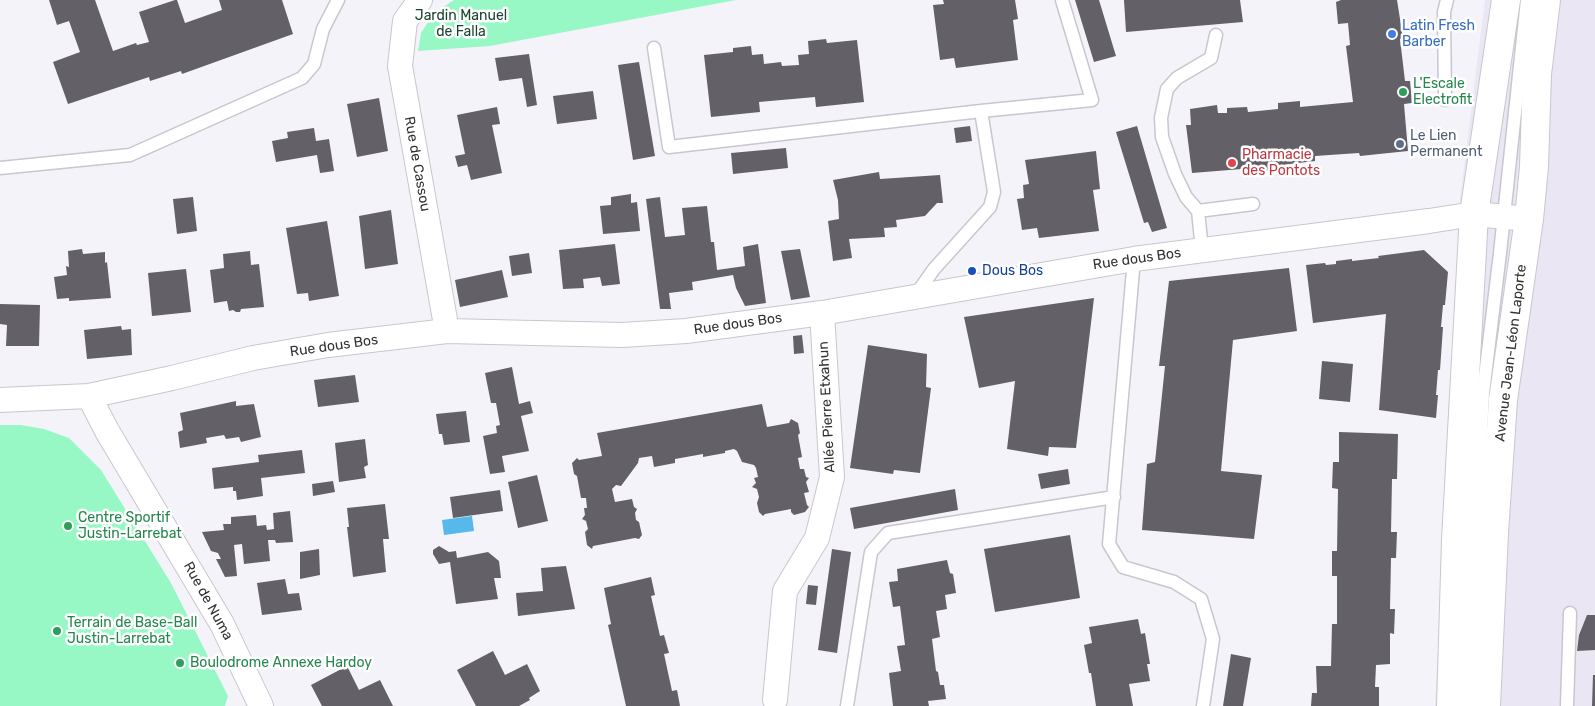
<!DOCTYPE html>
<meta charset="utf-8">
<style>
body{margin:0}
canvas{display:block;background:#f5f3fa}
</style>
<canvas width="1595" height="706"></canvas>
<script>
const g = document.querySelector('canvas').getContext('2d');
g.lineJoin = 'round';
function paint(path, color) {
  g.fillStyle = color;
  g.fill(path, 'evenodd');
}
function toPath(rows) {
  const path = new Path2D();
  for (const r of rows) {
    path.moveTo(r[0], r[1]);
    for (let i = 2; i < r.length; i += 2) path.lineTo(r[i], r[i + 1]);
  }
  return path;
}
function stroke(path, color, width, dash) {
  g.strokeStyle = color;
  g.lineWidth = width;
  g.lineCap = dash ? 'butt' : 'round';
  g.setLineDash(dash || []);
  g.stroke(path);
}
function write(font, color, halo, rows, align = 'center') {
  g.font = font + ' Rubik,sans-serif';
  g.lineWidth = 5;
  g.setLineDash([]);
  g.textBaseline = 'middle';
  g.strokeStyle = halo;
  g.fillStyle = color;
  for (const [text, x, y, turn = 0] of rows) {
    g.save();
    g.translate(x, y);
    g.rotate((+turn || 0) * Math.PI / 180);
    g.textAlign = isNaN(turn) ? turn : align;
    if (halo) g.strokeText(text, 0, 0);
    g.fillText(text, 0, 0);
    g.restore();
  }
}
const built = toPath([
 [1485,0,1595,0,1595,706,1435,706,1460,199]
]);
const green = toPath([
 [454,0,736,0,490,46,418,51,421,33,434,13],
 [0,425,21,425,44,429,69,438,101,470,171,583,228,696,225,706,0,706]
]);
const water = toPath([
 [472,516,474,531,444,535,442,520]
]);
const building = toPath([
 [49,0,95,0,113,51,136,43,137,45,149,42,139,12,175,0,177,0,185,23,222,10,219,0,282,0,293,34,182,74,181,71,150,81,149,77,68,104,53,62,80,52,69,21,57,25],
 [943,0,1015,0,1018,19,1013,20,1018,60,956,68,954,58,940,60,933,5,944,4],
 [1075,0,1099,0,1116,56,1094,62],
 [1124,0,1240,0,1243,22,1126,32],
 [1341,0,1397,0,1403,38,1400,39,1405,81,1410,81,1412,103,1404,104,1408,151,1360,156,1359,153,1315,156,1315,161,1273,166,1274,170,1254,171,1254,168,1192,173,1186,125,1191,125,1190,109,1217,105,1218,113,1227,113,1227,108,1247,107,1248,112,1278,109,1278,103,1300,101,1300,107,1353,102,1346,46,1350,45,1348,23,1338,24,1336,2],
 [826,39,827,43,857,40,864,102,816,107,815,97,759,102,760,112,711,117,704,55,733,52,733,48,751,46,752,55,763,54,764,64,781,62,782,66,799,65,798,55,809,54,808,41],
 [529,54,537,105,527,107,522,78,499,81,495,58],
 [639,62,655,156,633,160,618,65],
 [593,91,597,119,557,124,553,96],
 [379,98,388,151,357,157,347,104],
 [497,107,500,124,492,125,502,173,471,180,467,165,458,167,455,156,465,154,457,115],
 [970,126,972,141,956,143,954,128],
 [1137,126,1167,228,1152,232,1148,222,1144,223,1116,132],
 [314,128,316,141,329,139,334,171,320,173,317,155,276,162,272,141,288,138,287,132],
 [786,148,788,168,733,174,731,153],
 [1096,151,1100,189,1093,190,1099,231,1039,238,1037,228,1022,230,1017,199,1024,198,1023,185,1029,184,1025,160],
 [879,172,880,179,940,175,943,203,937,203,925,216,896,220,897,227,884,228,885,237,849,239,852,258,833,261,828,221,839,219,838,200,833,180],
 [631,194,631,203,637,202,640,231,603,234,600,206,611,205,611,197],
 [193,197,197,231,177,234,173,199],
 [660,197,665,237,685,235,682,208,707,206,711,242,714,242,717,270,745,266,743,247,758,244,766,303,745,306,736,288,733,275,692,282,693,290,669,293,671,309,660,309,646,199],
 [391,210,398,264,365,269,359,216],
 [327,221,339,296,309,301,308,293,297,294,286,228],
 [615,244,620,284,602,286,600,277,583,279,584,288,563,289,559,250],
 [82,249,83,254,105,252,105,263,107,262,111,298,69,301,69,298,57,299,54,277,67,275,66,266,69,267,68,251],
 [800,249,810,297,791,300,781,251],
 [1424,250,1448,272,1445,305,1443,305,1441,327,1443,327,1440,370,1438,370,1436,395,1438,395,1436,418,1379,410,1386,314,1313,323,1306,265,1325,263,1326,265,1336,264,1336,261,1352,259,1352,261,1379,258,1378,256],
 [250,251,251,265,259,264,264,307,241,309,240,312,236,312,233,310,229,311,227,301,214,303,210,270,224,268,223,254],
 [529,253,532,273,512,276,509,256],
 [1289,268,1297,331,1233,340,1221,471,1262,475,1254,539,1142,530,1147,464,1155,462,1165,366,1159,366,1169,281],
 [186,269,191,312,152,316,148,273],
 [502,270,508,297,460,307,455,280],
 [1094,298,1076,448,1049,447,1048,456,1007,449,1015,381,979,388,964,317],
 [0,304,40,305,39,346,6,346,7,325,0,324],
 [121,326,122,330,131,329,132,355,87,359,84,330],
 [802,335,804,353,794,354,793,336],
 [868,345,927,354,926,387,931,388,920,473,894,470,893,474,850,468],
 [1322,361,1353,364,1350,402,1319,399],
 [512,367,519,404,530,401,533,413,521,416,529,451,502,456,505,472,490,474,483,436,497,433,496,426,500,425,496,403,491,403,485,373],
 [355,375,359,402,318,407,314,380],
 [236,401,236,406,254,404,261,437,241,442,239,437,226,439,224,435,206,438,207,443,180,448,178,432,183,430,180,413],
 [762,404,767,427,789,423,791,419,798,423,800,433,798,435,802,457,798,458,800,469,804,469,806,477,809,478,806,482,809,492,804,493,807,505,809,507,805,512,794,515,791,512,791,509,765,514,763,516,759,512,757,503,759,497,757,489,752,487,756,483,754,478,758,477,756,468,754,465,742,462,737,451,734,449,725,451,725,453,703,457,703,454,675,459,675,463,654,467,652,456,639,458,638,463,621,486,616,485,612,489,615,502,632,499,634,507,637,509,635,513,636,520,639,522,642,535,639,539,635,538,593,546,592,549,587,545,585,532,588,529,586,521,582,519,585,515,584,508,587,508,586,498,581,498,577,476,574,474,572,463,577,458,579,460,602,456,597,433],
 [466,411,470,442,444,445,442,434,439,434,436,414],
 [1339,432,1398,434,1397,479,1392,479,1391,532,1397,532,1396,558,1391,558,1390,609,1395,609,1394,634,1390,633,1390,664,1376,665,1375,687,1379,687,1379,706,1311,706,1312,693,1317,693,1316,666,1331,666,1332,624,1337,624,1337,576,1332,576,1332,551,1337,551,1338,489,1332,488,1333,462,1339,462],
 [365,439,368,465,364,467,366,478,339,482,335,443],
 [302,450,305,473,261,478,263,496,237,500,236,491,233,491,233,487,214,489,212,468,259,462,258,455],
 [1068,469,1070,484,1041,489,1038,474],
 [537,475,548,521,518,528,508,482],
 [333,481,335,492,313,496,312,484],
 [955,489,958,510,854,529,850,508],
 [500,490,503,511,453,518,450,497],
 [385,504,389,539,383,539,386,572,353,577,347,527,349,527,347,508],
 [290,511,293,542,276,543,275,540,268,540,270,561,244,564,242,544,234,545,237,576,225,577,216,559,221,559,218,553,211,551,202,532,224,530,223,524,231,524,231,517,256,515,257,526,266,525,267,530,274,529,273,513],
 [1070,535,1080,598,995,612,984,549],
 [439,546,449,552,456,551,457,558,488,552,499,561,501,578,494,578,498,599,456,604,450,562,439,564,433,554,433,550],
 [319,549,320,575,300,579,300,552],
 [832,549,851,552,837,653,818,650],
 [947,560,950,573,953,574,956,593,945,595,947,609,936,611,940,637,932,639,936,671,938,672,940,685,944,685,946,699,928,701,929,706,893,706,889,673,901,671,897,646,905,645,900,606,893,607,889,582,898,581,897,569],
 [566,566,575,609,518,616,516,593,543,591,541,568],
 [651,577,655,595,651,596,660,636,664,635,669,653,664,654,672,691,677,690,680,706,626,706,608,625,611,624,604,588],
 [285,579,288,594,299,593,302,610,262,615,257,583],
 [808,585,818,586,816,605,806,604],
 [1587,615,1595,615,1595,650,1577,651,1579,635],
 [1138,619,1141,634,1145,633,1150,664,1147,664,1150,681,1129,684,1133,706,1096,706,1091,673,1089,673,1084,645,1092,643,1089,627],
 [493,651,505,675,527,664,540,691,529,698,530,700,519,706,476,706,457,670],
 [1231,654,1251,658,1243,706,1223,706],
 [347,666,359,690,380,680,393,706,322,706,311,685],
 [1593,675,1595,675,1595,706,1592,706]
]);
const service = toPath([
 [654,48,669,147,981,111,1092,100,1062,0],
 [1445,100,1444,12,1447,0],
 [0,168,130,155,302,78,314,64,323,29,338,0],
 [1198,211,1186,197,1175,174,1162,137,1161,118,1167,89,1177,78,1211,58,1216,35],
 [1202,250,1198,211,1253,204],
 [1134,259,1109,544,1123,567,1174,582,1201,599,1213,639,1203,706],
 [915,296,934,269,990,207,994,192,981,111],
 [847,706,871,552,888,533,1114,497],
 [1467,706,1483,393,1500,253,1527,0],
 [1567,706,1570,613]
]);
const minor = toPath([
 [420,0,405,21,400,66,447,331],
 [89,396,107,431,222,624,261,706],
 [0,400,89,396,172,378,253,358,328,345,447,331,622,335,686,331,822,313,1134,259,1429,221,1474,214,1529,219],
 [775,700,785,591,817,538,832,477,822,313]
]);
const tertiary = toPath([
 [1451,706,1456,540,1474,214,1506,0],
 [1486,706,1494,533,1503,400,1529,219,1534,167,1537,74,1546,0]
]);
const markers = [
 [1392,34,5,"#3f7fe0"],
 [1403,92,5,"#2e9e5b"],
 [1400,144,5,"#5c6f8a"],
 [1232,163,5,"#e0444e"],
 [972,271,5,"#1a4fb4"],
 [68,526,5,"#2e9e5b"],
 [57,631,5,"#2e9e5b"],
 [180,663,5,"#2e9e5b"]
];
const parkNames = [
 ["Jardin Manuel",461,16],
 ["de Falla",461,32]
];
const shopNames = [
 ["Latin Fresh",1402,26],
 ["Barber",1402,42]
];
const leisureNames = [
 ["L'Escale",1413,84],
 ["Electrofit",1413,100],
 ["Centre Sportif",78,518],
 ["Justin-Larrebat",78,534],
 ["Terrain de Base-Ball",67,623],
 ["Justin-Larrebat",67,639],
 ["Boulodrome Annexe Hardoy",190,663]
];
const serviceNames = [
 ["Le Lien",1410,136],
 ["Permanent",1410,152]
];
const healthNames = [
 ["Pharmacie",1242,155],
 ["des Pontots",1242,171]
];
const streetNames = [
 ["Rue de Cassou",417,164,80],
 ["Rue dous Bos",1137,259,-8],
 ["Rue dous Bos",738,324,-8],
 ["Rue dous Bos",334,346,-8],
 ["Avenue Jean-Léon Laporte",1511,353,-83],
 ["Allée Pierre Etxahun",827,407,-93],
 ["Rue de Numa",208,601,61]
];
const transitNames = [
 ["Dous Bos",982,271]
];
paint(built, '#ebe6f4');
paint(green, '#98f8c5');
paint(water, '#57b8eb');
paint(building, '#636167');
stroke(service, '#c9c6cd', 15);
stroke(minor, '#c9c6cd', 26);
stroke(tertiary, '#c9c6cd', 30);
stroke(service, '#fff', 12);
stroke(minor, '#fff', 24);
stroke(tertiary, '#fff', 28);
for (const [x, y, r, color] of markers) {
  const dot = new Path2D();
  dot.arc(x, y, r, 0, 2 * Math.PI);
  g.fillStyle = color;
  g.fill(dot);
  stroke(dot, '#fff', 2);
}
write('14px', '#1a432e', '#fff', parkNames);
write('14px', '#366cbe', '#fff', shopNames, 'left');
write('14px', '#27864d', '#fff', leisureNames, 'left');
write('14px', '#4e5e75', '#fff', serviceNames, 'left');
write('14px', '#be3a42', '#fff', healthNames, 'left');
write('14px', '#323133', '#fff', streetNames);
write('14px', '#164399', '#fff', transitNames, 'left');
</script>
